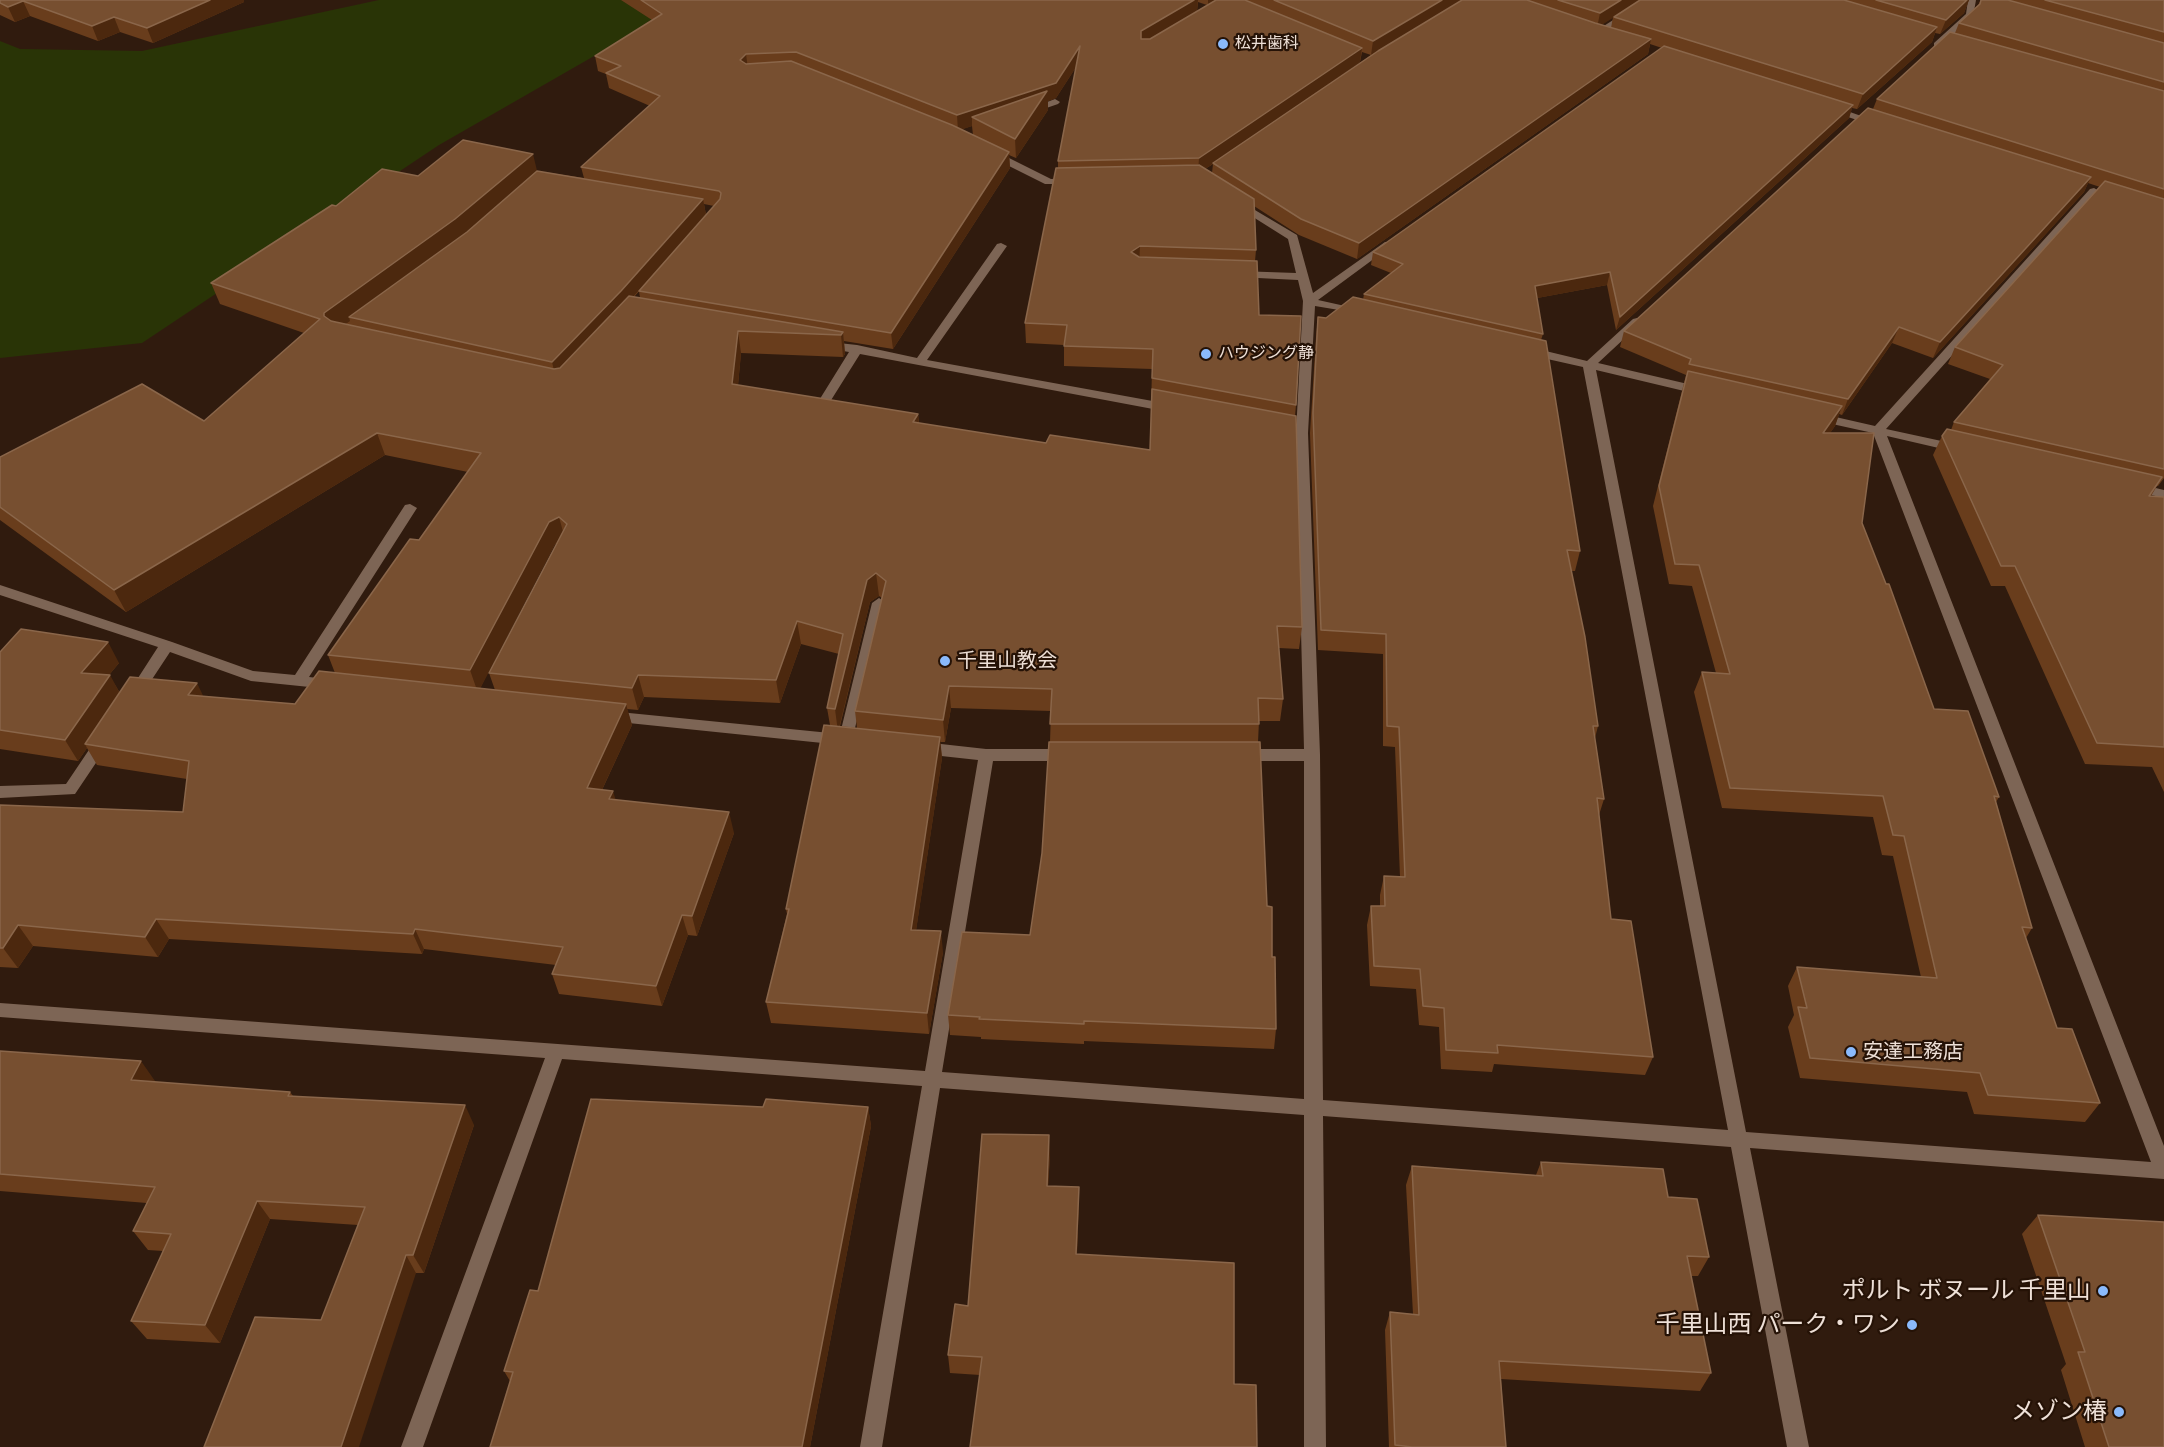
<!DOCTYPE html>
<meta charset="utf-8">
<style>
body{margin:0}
canvas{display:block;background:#301b0e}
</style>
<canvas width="2164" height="1447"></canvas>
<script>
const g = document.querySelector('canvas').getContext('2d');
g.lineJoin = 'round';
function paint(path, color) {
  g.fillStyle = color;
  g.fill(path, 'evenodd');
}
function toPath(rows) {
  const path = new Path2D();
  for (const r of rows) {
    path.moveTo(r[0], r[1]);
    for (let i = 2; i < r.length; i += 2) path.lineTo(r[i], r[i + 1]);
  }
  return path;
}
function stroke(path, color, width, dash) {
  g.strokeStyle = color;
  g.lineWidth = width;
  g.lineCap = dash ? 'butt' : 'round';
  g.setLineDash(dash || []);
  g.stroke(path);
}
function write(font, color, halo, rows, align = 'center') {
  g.font = font + ' Bitter,"Noto Sans JP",serif';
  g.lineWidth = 4.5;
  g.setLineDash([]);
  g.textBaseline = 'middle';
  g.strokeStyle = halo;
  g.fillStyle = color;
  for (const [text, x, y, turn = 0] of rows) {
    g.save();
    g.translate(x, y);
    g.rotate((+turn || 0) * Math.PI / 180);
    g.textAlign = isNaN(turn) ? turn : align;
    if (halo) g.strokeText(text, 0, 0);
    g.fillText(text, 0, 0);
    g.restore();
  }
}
const green = toPath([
 [379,0,653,0,665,10,622,40,439,145,142,343,0,358,0,41,20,49,142,51]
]);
const minor = toPath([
 [1645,0,1655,0,1599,36,1591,34,1645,0],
 [1968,0,1976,0,1973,17,1940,47,1934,47,1934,43,1966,14,1968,0],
 [1055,99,1060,102,1058,104,1029,114,1024,111,1055,99],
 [1827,106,1833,106,1881,123,1872,125,1827,110,1827,106],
 [987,151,995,151,1051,179,1071,178,1076,181,1071,184,1045,184,987,155,987,151],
 [2094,188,2099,191,2098,193,1886,429,1960,445,1962,448,1960,451,1956,452,1887,436,2164,1146,2164,1179,1750,1148,1809,1447,1787,1447,1731,1147,1323,1116,1326,1447,1304,1447,1304,1115,940,1088,882,1447,860,1447,922,1086,562,1059,423,1447,401,1447,545,1058,0,1017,0,1003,925,1071,978,760,923,754,918,752,915,748,918,744,923,742,986,749,1066,749,1071,751,1074,755,1071,759,1066,761,993,761,942,1072,1304,1099,1304,761,1240,761,1235,759,1232,755,1235,751,1240,749,1304,749,1296,433,1303,301,1298,280,1238,277,1232,274,1238,271,1296,273,1288,239,1234,205,1233,203,1238,200,1297,235,1313,293,1385,242,1393,242,1394,244,1318,300,1363,310,1363,314,1315,306,1308,433,1320,755,1323,1100,1728,1130,1583,367,1525,354,1523,351,1529,347,1587,361,1633,319,1637,318,1643,321,1641,323,1598,363,1705,388,1707,391,1701,395,1596,370,1746,1132,2151,1162,1873,433,1814,420,1812,417,1818,413,1875,426,2090,189,2094,188],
 [1001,243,1007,246,927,360,1169,404,1175,408,1173,411,1169,412,860,354,828,405,820,405,818,402,849,352,820,347,820,341,857,345,917,358,997,244,1001,243],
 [2135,483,2164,490,2164,498,2130,490,2128,487,2135,483],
 [410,504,417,508,309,677,334,680,336,684,329,689,251,681,170,652,139,699,134,700,127,695,158,647,0,595,0,585,172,642,253,671,295,675,405,505,410,504],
 [879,598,886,603,851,744,842,745,609,721,604,720,602,716,604,712,609,711,840,734,872,603,879,598],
 [104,734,109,735,112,739,75,794,0,798,0,786,66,784,99,735,104,734]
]);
const wall = toPath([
 [0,0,244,2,153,43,120,32,98,41,30,16,15,22,0,15],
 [621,0,1969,0,1964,13,1940,34,1935,33,1932,42,1857,109,1852,108,1849,118,1616,330,1607,285,1537,298,1543,334,1541,340,1580,551,1575,571,1571,571,1598,726,1595,738,1604,799,1599,815,1611,919,1653,1057,1645,1075,1494,1064,1492,1072,1441,1069,1439,1027,1419,1025,1416,989,1370,986,1367,925,1371,906,1380,906,1380,895,1384,876,1400,877,1395,747,1383,746,1383,654,1318,650,1310,433,1316,337,1318,317,1326,318,1363,300,1364,294,1391,273,1371,265,1373,252,1662,48,1650,44,1648,54,1357,259,1299,235,1254,206,1256,250,1255,261,1259,315,1296,405,1295,416,1302,627,1299,649,1279,648,1283,699,1280,721,1259,721,1258,742,1267,906,1272,957,1276,1029,1274,1049,1084,1041,1084,1044,981,1039,981,1037,950,1035,948,1015,1030,935,1042,853,1050,742,1051,711,951,708,945,742,940,742,942,758,916,930,943,952,929,1034,771,1023,766,1002,787,914,786,909,830,725,827,708,839,654,801,644,780,703,644,697,638,710,627,709,632,725,602,790,615,800,734,833,697,936,688,935,662,1006,559,994,552,974,556,965,424,949,422,954,169,939,158,957,33,946,18,968,0,967,0,805,183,812,187,779,97,765,87,748,78,761,0,749,0,652,119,663,109,675,120,693,203,696,295,704,335,673,328,655,419,540,468,472,385,455,126,612,0,520,0,457,204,421,304,333,220,304,211,283,336,206,418,176,537,171,584,178,581,167,650,106,609,88,606,74,598,71,595,56,652,20],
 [1198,2,1207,5,1197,11],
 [1613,17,1611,28,1601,25],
 [1362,52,1371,55,1262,130,1360,62],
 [1076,67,1058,161,1058,168,1025,323,1026,343,1064,345,1064,366,1152,369,1150,450,1046,443,919,423,918,414,738,385,741,353,843,357,845,354,844,341,893,349,1010,168,1009,155,1016,158,1048,110,1048,101,1056,98],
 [972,126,973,135,962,129],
 [1213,164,1212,173,1205,169],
 [704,204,714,206,639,291,640,298,634,297,706,215],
 [557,543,489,673,495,690,480,688,555,544],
 [879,596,882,598,855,711,857,728,840,726,870,602],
 [1981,0,2164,0,2164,478,2158,486,2157,486,2151,496,2164,497,2164,792,2152,767,2085,764,2005,586,1991,586,1933,455,1942,436,1951,430,1954,422,1990,379,1948,364,1955,347,2100,187,2088,183,2084,192,1933,358,1892,343,1842,415,1839,414,1835,426,1830,433,1862,523,1934,709,1999,797,1996,802,2032,928,2026,938,2057,1028,2100,1103,2085,1122,1974,1114,1967,1092,1800,1078,1788,1027,1794,1015,1788,986,1797,967,1921,977,1893,856,1882,855,1873,817,1722,808,1694,692,1702,672,1716,673,1692,586,1669,584,1653,506,1686,375,1620,347,1624,331,1873,109,1877,99,1955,33,1959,23,1978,5],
 [0,1051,155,1081,154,1082,290,1092,293,1096,474,1125,424,1273,416,1273,321,1320,358,1225,270,1219,220,1343,147,1339,131,1321,163,1251,148,1250,133,1231,147,1203,0,1191],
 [763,1107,868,1107,871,1126,810,1447,490,1447,510,1381,504,1371,538,1291],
 [1050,1155,1048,1186,1079,1187,1077,1254,980,1375,950,1373,948,1355,968,1306],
 [1541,1162,1668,1197,1709,1257,1698,1276,1691,1276,1711,1373,1700,1391,1501,1379,1506,1447,1389,1447,1385,1330,1390,1312,1413,1314,1406,1185,1412,1166,1536,1175],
 [2038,1215,2164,1447,2085,1447,2061,1370,2066,1364,2022,1234]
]);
const shadedWall = toPath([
 [210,0,244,0,244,2,153,43,147,28],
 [1194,0,1198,0,1197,12,1141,46,1141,31],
 [1208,0,1217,0,1208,6],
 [1442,0,1465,0,1371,55,1373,41],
 [1621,0,1641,0,1597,28,1600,13],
 [1967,0,1969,0,1964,13,1940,34,1946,20],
 [23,1,30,16,15,22,8,7],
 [114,17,120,32,98,41,92,26],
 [1937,27,1932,42,1857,109,1863,94],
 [1651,39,1648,54,1357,259,1359,243],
 [1080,46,1080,61,1056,98,1048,101,1048,110,1016,158,1015,139,972,117,972,126,958,131,957,115],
 [1362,48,1360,62,1198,174,1199,158],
 [746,54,748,69,740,60],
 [1853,105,1849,118,1616,330,1620,317],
 [1009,152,1010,168,893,349,891,333],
 [533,154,538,175,461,240,349,317,350,321,332,334,324,316,324,313],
 [2091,177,2084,192,1933,358,1940,342],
 [703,199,706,215,624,307,556,379,552,362],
 [1140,246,1139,266,1131,252],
 [1610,272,1607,285,1532,299,1535,286],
 [1899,327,1892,343,1842,415,1848,399],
 [738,331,741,353,736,406,732,384],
 [843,332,845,354,843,357,841,335],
 [1842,406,1835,426,1816,453,1823,433],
 [918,414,920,436,913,422],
 [377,433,385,455,126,612,114,590],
 [559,517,565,539,555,544,478,693,470,670,549,522],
 [876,573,879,596,870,602,838,732,835,709,867,580],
 [797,621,801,644,780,703,776,680],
 [108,642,119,663,93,694,81,673],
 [110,675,122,697,85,744,87,748,78,761,65,740],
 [638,675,644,697,638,710,632,688],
 [197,683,207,704,188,695],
 [949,686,951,708,945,742,943,720],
 [626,704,632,725,593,809,587,788],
 [940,737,942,758,913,951,911,930],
 [613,791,619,811,609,799],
 [729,812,734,833,697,936,692,916],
 [682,915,688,935,662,1006,656,986],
 [156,919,169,939,158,957,145,937],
 [18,925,33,946,18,968,3,948],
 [415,929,424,949,422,954,413,934],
 [941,931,943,952,929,1034,927,1013],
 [141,1061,155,1081,145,1100,131,1080],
 [465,1105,474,1125,424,1273,413,1255],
 [868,1107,871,1126,810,1447,802,1447],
 [1049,1135,1050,1155,1047,1206,1047,1186],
 [1079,1187,1079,1207,1076,1273,1076,1254],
 [257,1201,270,1219,220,1343,205,1325],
 [406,1255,416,1273,359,1447,341,1447]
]);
const building = toPath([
 [0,0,210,0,147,28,114,17,92,26,23,1,8,7,0,3,0,0],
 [641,0,1194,0,1141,31,1141,39,1150,39,1216,0,1245,0,1362,48,1199,158,1058,161,1080,46,1056,83,957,115,796,52,746,54,740,60,746,64,791,61,952,125,1009,152,891,333,639,291,720,199,721,193,719,191,581,167,660,96,606,73,621,66,595,56,662,14,641,0],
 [1274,0,1442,0,1373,41,1274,0],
 [1462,0,1527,0,1595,23,1651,39,1359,243,1301,219,1213,163,1378,51,1462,0],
 [1558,0,1621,0,1600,13,1558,0],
 [1640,0,1844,0,1937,27,1863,94,1614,17,1640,0],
 [1876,0,1967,0,1946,20,1876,0],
 [1981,0,2008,0,2164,43,2164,82,1959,23,1980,4,1981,0],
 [2045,0,2164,0,2164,32,2045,0],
 [1950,32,2164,91,2164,189,1877,99,1950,32],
 [1664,46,1853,105,1620,317,1610,272,1535,286,1543,334,1364,294,1403,264,1373,252,1664,46],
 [1047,91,1015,139,972,117,1047,91],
 [1868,108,2091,177,1940,342,1899,327,1848,399,1689,364,1691,359,1624,331,1868,108],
 [463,140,533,154,455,219,324,313,324,316,331,321,554,369,560,368,629,296,843,332,841,335,738,331,732,384,918,414,913,422,1046,443,1050,435,1150,450,1152,389,1296,416,1302,627,1277,626,1283,699,1258,698,1259,724,1050,724,1052,689,949,686,943,720,855,711,886,581,876,573,867,580,835,709,827,708,843,634,797,621,776,680,638,675,632,688,489,673,567,524,559,517,549,522,470,670,328,655,410,539,419,540,481,453,377,433,114,590,0,507,0,457,142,384,204,421,320,319,211,283,332,205,336,206,382,169,418,176,463,140],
 [1199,165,1254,199,1256,250,1140,246,1131,252,1139,257,1257,261,1259,315,1301,316,1296,405,1152,378,1153,349,1064,346,1067,325,1025,323,1056,168,1199,165],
 [537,171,703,199,621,291,552,362,349,317,467,232,537,171],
 [2105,181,2164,199,2164,469,1954,422,2003,365,1955,347,2105,181],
 [1353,297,1546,341,1580,551,1567,550,1585,637,1598,726,1593,726,1604,799,1597,798,1611,919,1631,921,1653,1057,1497,1045,1498,1053,1446,1050,1444,1008,1423,1006,1420,969,1374,966,1371,906,1385,906,1384,876,1405,877,1399,727,1387,726,1386,634,1321,630,1313,413,1318,317,1326,318,1353,297],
 [1688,371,1842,406,1823,433,1874,433,1862,523,1886,584,1889,584,1934,709,1968,711,1999,797,1994,796,2032,928,2022,927,2057,1028,2072,1029,2100,1103,1988,1095,1980,1073,1810,1058,1798,1007,1807,1008,1797,967,1937,978,1904,836,1893,835,1883,796,1730,788,1702,672,1730,674,1699,565,1675,564,1659,486,1688,371],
 [1947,429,2162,477,2149,496,2164,497,2164,747,2097,743,2015,566,2001,566,1942,436,1947,429],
 [21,629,108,642,81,673,110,675,65,740,0,730,0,652,21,629],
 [319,671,626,704,587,788,613,791,609,799,729,812,692,916,682,915,656,986,552,974,563,947,415,929,413,934,156,919,145,937,18,925,3,948,0,948,0,805,183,812,189,761,85,744,130,677,197,683,188,695,295,704,319,671],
 [824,725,940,737,911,930,941,931,927,1013,766,1002,789,909,786,909,824,725],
 [1049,742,1260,742,1267,906,1272,907,1272,957,1275,957,1276,1029,1084,1021,1084,1024,979,1019,980,1017,948,1015,962,932,1030,935,1042,853,1049,742],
 [0,1051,141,1061,131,1080,290,1092,288,1096,465,1105,413,1255,406,1255,341,1447,204,1447,255,1317,321,1320,365,1207,257,1201,205,1325,131,1321,171,1234,133,1231,155,1187,0,1174,0,1051],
 [591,1099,763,1107,766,1099,868,1107,802,1447,490,1447,513,1372,504,1371,530,1290,538,1291,591,1099],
 [982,1134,1049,1135,1047,1186,1079,1187,1076,1254,1234,1263,1234,1384,1256,1385,1257,1447,970,1447,982,1357,948,1355,955,1304,968,1306,982,1134],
 [1541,1162,1663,1169,1668,1197,1697,1199,1709,1257,1687,1256,1711,1373,1499,1361,1506,1447,1412,1447,1395,1445,1390,1312,1419,1315,1412,1166,1543,1176,1541,1162],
 [2038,1215,2164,1222,2164,1447,2109,1447,2078,1352,2085,1352,2038,1215]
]);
const markers = [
 [1223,44,6,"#8abafc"],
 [1206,354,6,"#8abafc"],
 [945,661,6,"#8abafc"],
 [1851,1052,6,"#8abafc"],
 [2103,1291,6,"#8abafc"],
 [1912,1325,6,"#8abafc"],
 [2119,1412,6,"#8abafc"]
];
const farPoinames = [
 ["松井歯科",1235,44],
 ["ハウジング静",1218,354]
];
const poiNames = [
 ["千里山教会",957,661],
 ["安達工務店",1863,1052]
];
const nearPoinames = [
 ["ポルト ボヌール 千里山",2091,1291],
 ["千里山西 パーク・ワン",1900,1325],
 ["メゾン椿",2107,1412]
];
paint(green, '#293406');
paint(minor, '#7d6555');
paint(wall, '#693d1c');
paint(shadedWall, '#4c280e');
paint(building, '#774f30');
stroke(building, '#8a664a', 1.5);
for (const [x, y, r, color] of markers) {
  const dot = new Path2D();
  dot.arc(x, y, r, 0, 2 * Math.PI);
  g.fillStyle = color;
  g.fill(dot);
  stroke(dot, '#251206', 2);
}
write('16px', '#eee0d7', '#251206', farPoinames, 'left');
write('20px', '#eee0d7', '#251206', poiNames, 'left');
write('24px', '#eee0d7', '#251206', nearPoinames, 'right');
</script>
